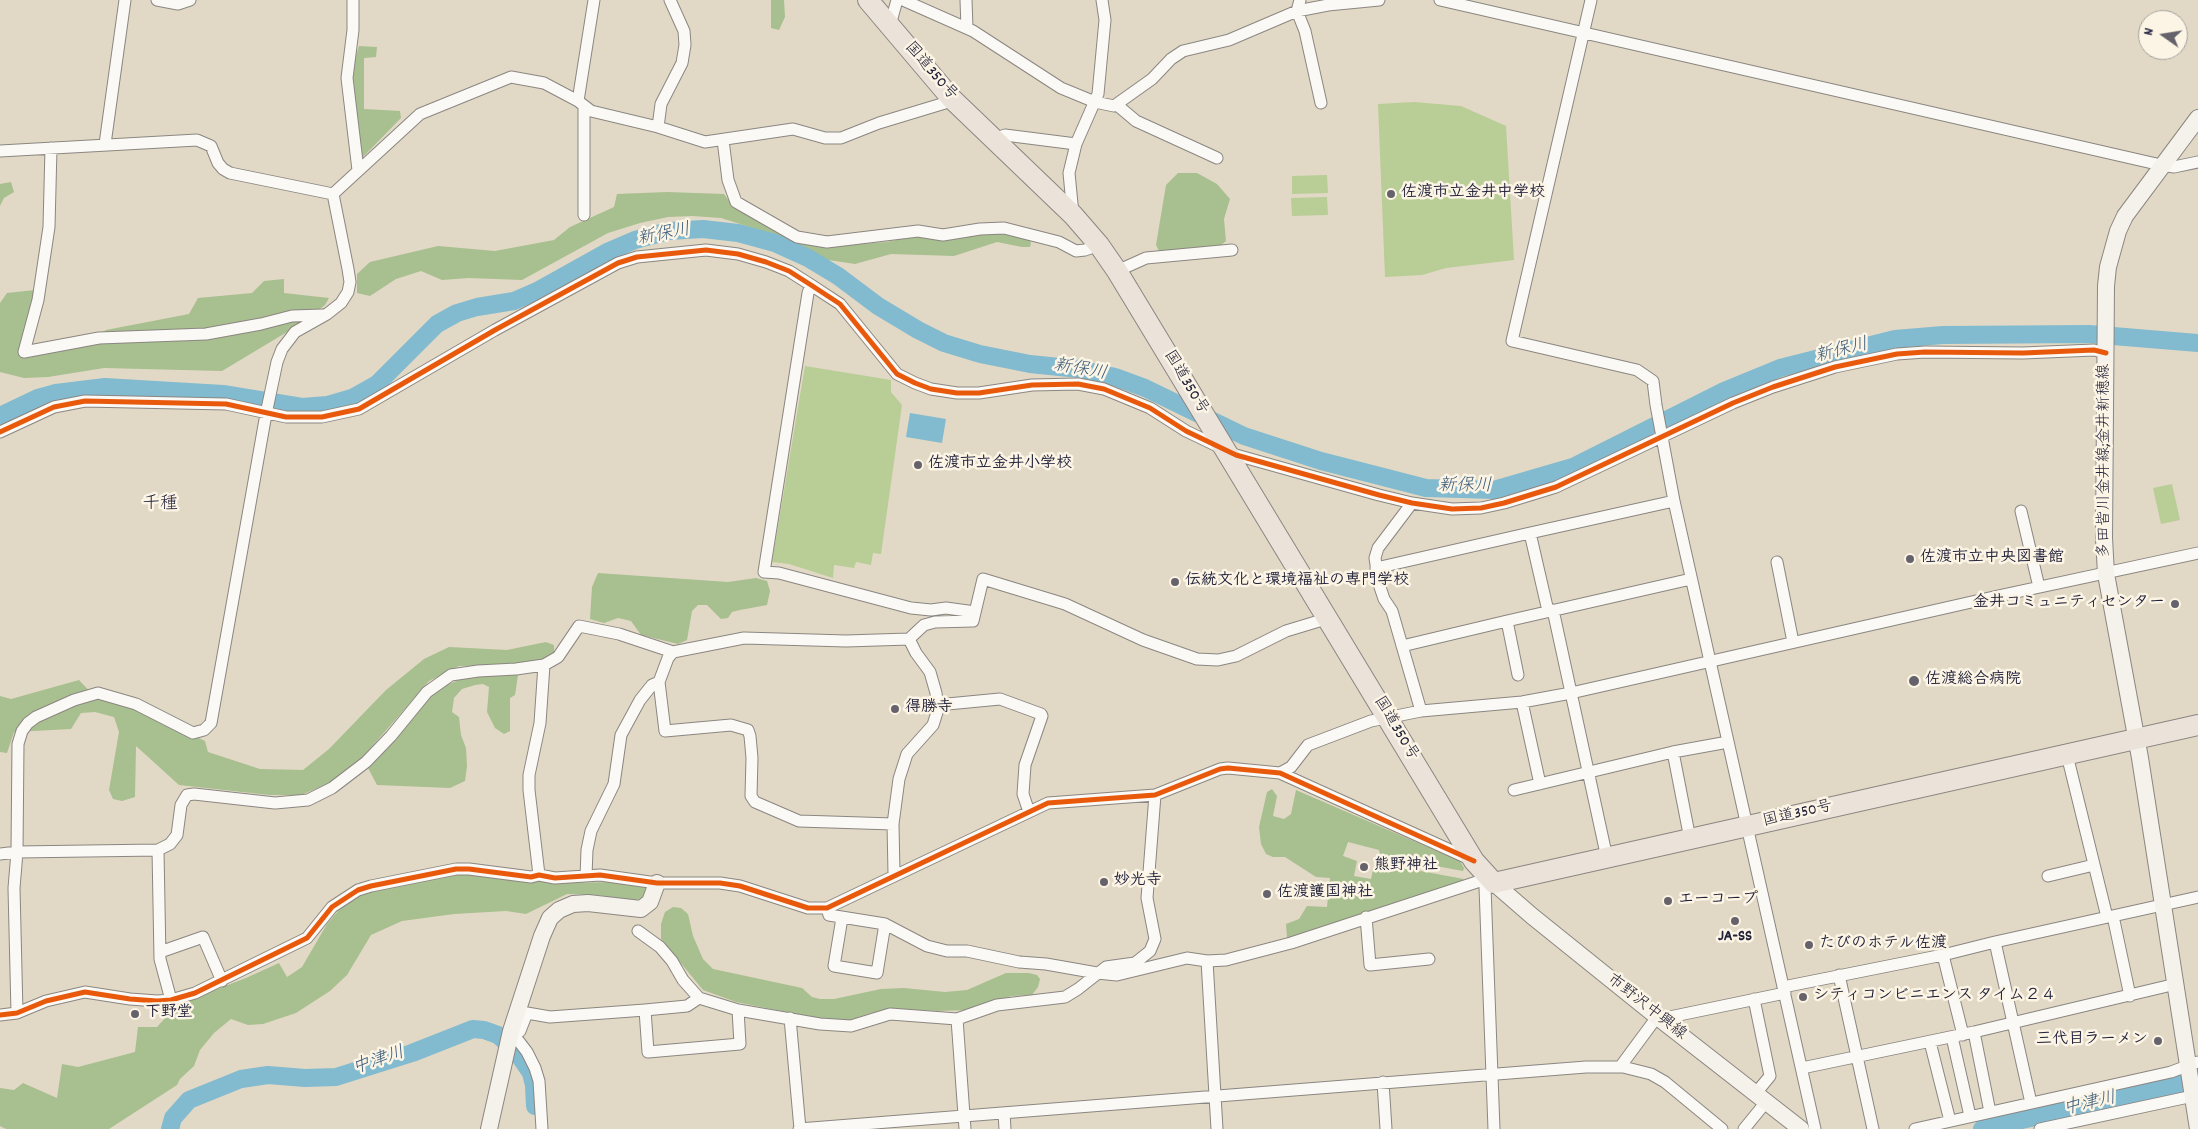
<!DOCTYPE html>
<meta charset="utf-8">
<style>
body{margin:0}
#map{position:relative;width:2198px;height:1129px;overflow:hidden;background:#e1d9c5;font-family:Dekko,sans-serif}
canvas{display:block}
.north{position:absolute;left:2138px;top:10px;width:50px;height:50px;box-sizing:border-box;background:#fcf5e5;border:1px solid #a5a1a1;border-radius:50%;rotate:283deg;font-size:14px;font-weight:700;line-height:20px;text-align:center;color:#22223b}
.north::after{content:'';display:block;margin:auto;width:18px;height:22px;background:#65626b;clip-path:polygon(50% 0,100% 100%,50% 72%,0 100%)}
</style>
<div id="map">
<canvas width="2198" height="1129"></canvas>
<div class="north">N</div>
</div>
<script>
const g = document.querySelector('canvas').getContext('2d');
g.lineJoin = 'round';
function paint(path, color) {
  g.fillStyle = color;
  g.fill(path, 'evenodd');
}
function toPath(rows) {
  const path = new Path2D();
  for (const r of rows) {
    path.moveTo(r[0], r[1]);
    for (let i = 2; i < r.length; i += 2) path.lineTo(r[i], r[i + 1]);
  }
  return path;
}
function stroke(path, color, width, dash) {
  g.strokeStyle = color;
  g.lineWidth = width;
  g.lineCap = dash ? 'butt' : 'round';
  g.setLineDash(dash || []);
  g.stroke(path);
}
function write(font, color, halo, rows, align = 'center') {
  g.font = font + ' Dekko,"Klee One",sans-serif';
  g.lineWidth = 5;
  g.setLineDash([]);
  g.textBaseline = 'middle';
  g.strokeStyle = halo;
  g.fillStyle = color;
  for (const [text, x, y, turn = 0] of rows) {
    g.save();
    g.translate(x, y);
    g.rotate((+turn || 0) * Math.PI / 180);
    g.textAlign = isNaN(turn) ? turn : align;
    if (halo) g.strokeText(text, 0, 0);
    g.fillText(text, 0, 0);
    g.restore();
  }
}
const green = toPath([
 [1414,102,1461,106,1506,126,1514,260,1446,268,1422,275,1385,277,1378,104],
 [1327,175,1328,193,1292,194,1292,176],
 [1327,197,1328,215,1292,216,1291,198],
 [805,366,891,380,891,392,902,405,881,554,873,553,871,565,856,562,854,568,834,565,833,578,789,564,772,562],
 [2172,484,2180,520,2161,524,2153,488]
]);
const forest = toPath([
 [771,0,784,0,785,17,779,30,771,28],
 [359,46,377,47,376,57,364,58,364,109,400,111,401,118,361,159,352,67],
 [1178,173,1197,173,1217,184,1230,199,1224,219,1226,241,1220,246,1159,251,1156,245,1166,185],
 [11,182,14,192,4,198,0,206,0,184],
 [667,192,724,194,733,206,794,240,847,245,887,242,915,236,995,233,1028,238,1031,243,1030,247,1022,247,997,242,954,256,891,254,855,264,822,259,753,228,721,218,692,216,668,217,640,223,608,233,522,280,469,278,442,280,421,271,396,279,370,296,357,293,357,274,370,262,438,246,495,251,554,240,570,227,614,207,617,194],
 [284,279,284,293,329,298,325,305,302,323,222,371,104,368,48,377,24,378,0,372,0,303,7,293,35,290,20,355,89,341,106,330,189,314,198,298,252,293,264,281],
 [598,573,728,582,756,578,767,581,770,591,767,605,740,610,732,612,728,618,721,619,707,605,698,605,692,611,687,640,678,644,641,635,631,621,618,618,604,623,590,619,592,587],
 [546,642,554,645,554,653,540,660,514,665,459,666,429,681,361,759,327,784,301,795,269,795,179,785,136,746,135,797,122,801,113,799,109,790,119,732,114,717,95,712,81,713,71,729,14,732,7,753,0,752,0,696,11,699,79,680,96,698,125,702,205,741,208,752,260,769,303,770,329,749,386,690,424,659,449,647,507,650],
 [518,675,515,695,510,698,510,731,504,734,495,728,487,712,489,687,483,684,475,685,462,689,454,698,452,712,459,717,461,735,466,748,467,766,465,781,450,788,377,785,368,768,390,746,427,699,440,688,468,676],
 [1272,789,1277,796,1273,816,1284,819,1291,814,1296,790,1460,861,1464,868,1463,871,1408,861,1380,854,1379,850,1348,842,1343,856,1357,861,1354,876,1371,879,1373,870,1379,870,1382,864,1464,879,1459,883,1287,938,1286,924,1299,919,1307,906,1327,907,1330,878,1316,877,1285,857,1273,857,1266,854,1261,844,1259,827,1267,792],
 [462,873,558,883,618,882,642,885,646,889,642,898,632,901,599,895,567,894,526,914,506,911,454,914,402,921,371,935,347,975,330,991,296,1013,263,1024,248,1025,231,1019,214,1033,200,1050,194,1066,180,1079,177,1085,109,1129,6,1129,0,1126,0,1088,14,1090,23,1083,57,1098,62,1064,78,1067,135,1052,138,1027,157,1027,178,1004,246,978,279,963,287,977,302,967,327,924,343,905,365,893],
 [673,907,681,908,688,914,693,936,703,959,713,969,802,988,812,997,820,999,834,999,881,989,904,988,945,992,967,990,1006,973,1029,973,1037,975,1040,979,1038,987,1032,995,1011,996,970,1010,938,1011,900,1009,871,1013,850,1020,831,1021,736,1002,703,990,661,939,661,924,665,912]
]);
const water = toPath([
 [910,413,946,419,942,443,906,437]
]);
const river = toPath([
 [0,416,38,398,56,393,105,387,223,394,302,407,328,405,352,398,377,384,437,324,457,313,477,307,514,301,537,291,607,252,635,240,669,231,703,229,738,233,775,243,808,258,838,276,878,306,918,330,944,343,980,354,1030,364,1079,369,1115,377,1145,388,1244,436,1321,461,1426,488,1494,490,1573,467,1724,391,1780,368,1895,339,1943,335,2089,334,2198,343],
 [170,1129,173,1118,189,1100,241,1079,268,1075,305,1078,336,1077,412,1053,473,1029,484,1030,498,1035,516,1051,531,1073,534,1085,535,1106],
 [1982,1129,2198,1080]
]);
const street = toPath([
 [157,0,178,4,190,0],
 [353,0,353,30,347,78,358,170],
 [903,0,973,31,1061,88,1095,102,1114,106,1152,79,1171,59,1183,51,1229,40,1297,11,1328,5,1379,0],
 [966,0,967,28],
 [1300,0,1297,11,1305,31,1321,103],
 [1440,0,2161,165,2174,167,2198,162],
 [1591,0,1512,341,1637,370,1653,381,1656,405,1674,501,1815,1129],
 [892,18,897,0],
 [578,101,594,0],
 [1117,105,1136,121,1217,158],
 [658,127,661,104,682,63,685,45,684,31,670,0],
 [994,139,1005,135,1076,144],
 [723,140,728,180,736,202,797,237,827,242,918,231,943,235,980,229,1004,228,1059,242,1076,251,1085,250,1099,245],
 [105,144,125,0],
 [51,148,49,227,38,300,24,352,99,338,206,334,261,324,292,316,323,315],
 [0,151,197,140,211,146,218,163,223,169,230,173,333,194],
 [333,194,420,114,511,77,544,83,578,101,591,111,658,127,705,142,793,129,825,138,841,138,879,123,945,103,951,98],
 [1073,214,1069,173,1076,144,1098,94,1105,20,1102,0],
 [584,215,584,106],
 [1117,271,1146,258,1232,250],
 [811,285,808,293,764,572,779,573,911,608,931,610,946,608,975,612],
 [0,432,54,407,85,401,226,404,286,417,322,417,359,409,495,330,618,263,637,257,706,250,738,254,766,262,789,271,811,285,840,304,897,374,915,383,931,389,957,393,979,393,1032,385,1078,384,1104,389,1150,408,1186,431,1236,455,1379,495,1412,503,1452,509,1481,508,1504,503,1556,487,1733,403,1773,387,1835,367,1897,354,1925,352,2023,353,2094,350,2106,353],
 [1412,503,1378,548,1375,558,1379,584,1384,599,1392,611,1421,711],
 [2021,511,2039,587],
 [1777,562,1793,642],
 [1376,568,1530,533],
 [1553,610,1607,858],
 [1548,611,1530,533,1674,501],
 [1402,646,1507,621],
 [1518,675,1507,621,1691,579],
 [659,682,665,731,731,725,748,730,750,736,752,758,751,796,755,802,799,821,893,824],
 [1522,702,1540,784],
 [937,705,1000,699,1041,714,1042,716,1025,765,1023,794,1029,812],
 [1673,752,1690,839],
 [2067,755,2107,917],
 [1280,773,1291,767,1308,745,1371,721,1421,711,1522,702,1571,693,1998,596,2198,553],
 [1514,790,1673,752,1728,742],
 [0,854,17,852,158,850],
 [894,874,893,824,899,779,907,754,933,725,938,709,936,693,930,672,916,653,909,639],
 [539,875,529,790,529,775,540,723,544,665,558,657,579,626,619,634,673,652],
 [586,876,587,850,591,831,614,784,621,735,640,700,652,685,659,682,668,658,673,652,744,638,846,641,909,639,924,625,935,622,973,621,983,579,1065,604,1143,640,1197,659,1218,660,1236,656,1286,631,1329,618],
 [2048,876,2094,865],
 [1494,883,1485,887,1494,1129],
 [827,908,829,915,885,924,927,946,947,951,967,951,1019,962,1046,964,1097,973,1117,975,1187,958,1207,961,1226,960,1291,943,1480,881,1494,883],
 [2113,916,2130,996],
 [1366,917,1370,965,1429,959],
 [842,918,834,966,877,973,885,924],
 [638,931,660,947,672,961,683,980,699,998,738,1010,820,1024,851,1026,890,1014,957,1019,997,1005,1065,997,1078,989,1106,967,1135,963,1150,951,1155,939,1147,898,1155,795],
 [160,952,203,937,222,981],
 [1943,955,1963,1035],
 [1207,961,1217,1129],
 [1839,975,1873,1129],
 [1783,987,1943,955,1995,942],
 [1754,999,1770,1076,1756,1093],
 [171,1000,160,959,158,850,170,844,177,835,181,805,187,795,194,794,275,803,308,800,332,788,366,762,391,736,427,692,451,675,478,671,516,669,544,665],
 [645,1010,648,1052,740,1044,738,1010],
 [17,1013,14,888,17,852,18,744,22,731,28,723,36,717,74,700,98,693,136,704,193,733,204,730,211,723,266,414,277,362,282,349,295,332,327,314,341,303,348,292,350,282,348,269,333,194],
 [0,1015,17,1013,46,1001,85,992,130,999,157,1001,171,1000,195,993,307,938,332,907,358,890,371,886,456,869,469,869,531,877,539,875,555,878,600,875,657,883,720,883,740,886,808,908,827,908,1048,803,1155,795,1220,769,1228,768,1280,773,1472,860],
 [790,1018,800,1129],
 [957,1019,965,1129],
 [1660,1019,1785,993],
 [511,1031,520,1031,527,1013,550,1017,645,1010,687,1006,699,998],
 [511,1031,527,1052,535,1068,539,1081,542,1129],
 [1974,1032,1990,1112],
 [1952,1037,1970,1116],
 [1930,1042,1950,1121],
 [1620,1067,1657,1017],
 [1802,1068,1974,1032,2176,984],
 [1383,1082,1386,1129],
 [2031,1103,1995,942,2198,897],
 [1004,1113,1005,1129],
 [799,1129,1586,1067,1623,1067,1651,1074,1665,1082,1722,1129],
 [1744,1129,1766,1102],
 [1915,1129,2171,1072,2198,1062],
 [2040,1129,2193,1096]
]);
const secondary = toPath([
 [1494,883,1532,916,1660,1019,1801,1129],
 [489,1129,511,1031,542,936,550,918,559,910,573,904,588,903,641,909,650,902,657,883],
 [2198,1129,2140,758,2106,574,2104,538,2106,286,2108,267,2118,231,2125,216,2198,118]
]);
const highway = toPath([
 [868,0,951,98,1073,215,1099,245,1117,271,1474,861,1494,883,2198,725]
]);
const cycleway = toPath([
 [0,432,54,407,85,401,226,404,286,417,322,417,359,409,495,330,618,263,637,257,706,250,738,254,766,262,789,271,811,285,840,304,897,374,915,383,931,389,957,393,979,393,1032,385,1078,384,1104,389,1150,408,1186,431,1236,455,1379,495,1412,503,1452,509,1481,508,1504,503,1556,487,1733,403,1773,387,1835,367,1897,354,1925,352,2023,353,2094,350,2106,353],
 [0,1015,17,1013,46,1001,85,992,130,999,157,1001,171,1000,195,993,307,938,332,907,358,890,371,886,456,869,469,869,531,877,539,875,555,878,600,875,657,883,720,883,740,886,808,908,827,908,1048,803,1155,795,1220,769,1228,768,1280,773,1474,861]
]);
const markers = [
 [1391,194,5,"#65626b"],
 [918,465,5,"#65626b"],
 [1910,559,5,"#65626b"],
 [1175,582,5,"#65626b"],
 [2175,604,5,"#65626b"],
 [1914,681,6,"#65626b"],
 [895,709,5,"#65626b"],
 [1364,867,5,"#65626b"],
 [1104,882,5,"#65626b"],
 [1267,894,5,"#65626b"],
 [1668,901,5,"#65626b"],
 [1735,921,5,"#65626b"],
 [1809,945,5,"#65626b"],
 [1803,997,5,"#65626b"],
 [135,1014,5,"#65626b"],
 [2158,1041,5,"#65626b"]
];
const streetNames = [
 ["国道350号",930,72,49],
 ["国道350号",1185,383,59],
 ["多田皆川金井線;金井新穂線",2106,461,-90],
 ["国道350号",1395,729,59],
 ["国道350号",1798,815,-13],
 ["市野沢中興線",1646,1008,38]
];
const poiNames = [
 ["佐渡市立金井中学校",1401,194],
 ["佐渡市立金井小学校",928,465],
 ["佐渡市立中央図書館",1920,559],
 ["伝統文化と環境福祉の専門学校",1185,582],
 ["金井コミュニティセンター",2165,604,"right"],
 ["佐渡総合病院",1925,681],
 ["得勝寺",905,709],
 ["熊野神社",1374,867],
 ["妙光寺",1114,882],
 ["佐渡護国神社",1277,894],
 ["エーコープ",1678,901],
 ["JA-SS",1735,938,"center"],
 ["たびのホテル佐渡",1819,945],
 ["シティコンビニエンス タイム２４",1813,997],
 ["下野堂",145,1014],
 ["三代目ラーメン",2148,1041,"right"]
];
const waterNames = [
 ["新保川",664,236,-11],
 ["新保川",1842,352,-14],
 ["新保川",1080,371,10],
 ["新保川",1465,488],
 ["中津川",379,1062,-19],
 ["中津川",2090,1105,-13]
];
const neighbourhoodNames = [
 ["千種",160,506]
];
paint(green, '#b9cd96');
paint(forest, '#a8bf8f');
paint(water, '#82bad0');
stroke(river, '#82bad0', 18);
stroke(street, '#8b8681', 13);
stroke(secondary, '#8b8681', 18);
stroke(highway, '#8b8681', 22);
stroke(street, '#faf9f6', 11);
stroke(secondary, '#f5f1eb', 16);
stroke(highway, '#ebe3da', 20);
stroke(cycleway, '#e8590c', 5);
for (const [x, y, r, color] of markers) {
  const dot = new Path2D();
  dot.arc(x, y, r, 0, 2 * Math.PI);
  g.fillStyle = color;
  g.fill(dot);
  stroke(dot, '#fcf5e5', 2);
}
write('16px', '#22223b', '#fcf5e5', streetNames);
write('bold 16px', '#22223b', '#fcf5e5', poiNames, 'left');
write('italic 18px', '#385979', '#fcf5e5', waterNames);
write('18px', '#22223b', '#fcf5e5', neighbourhoodNames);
</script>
